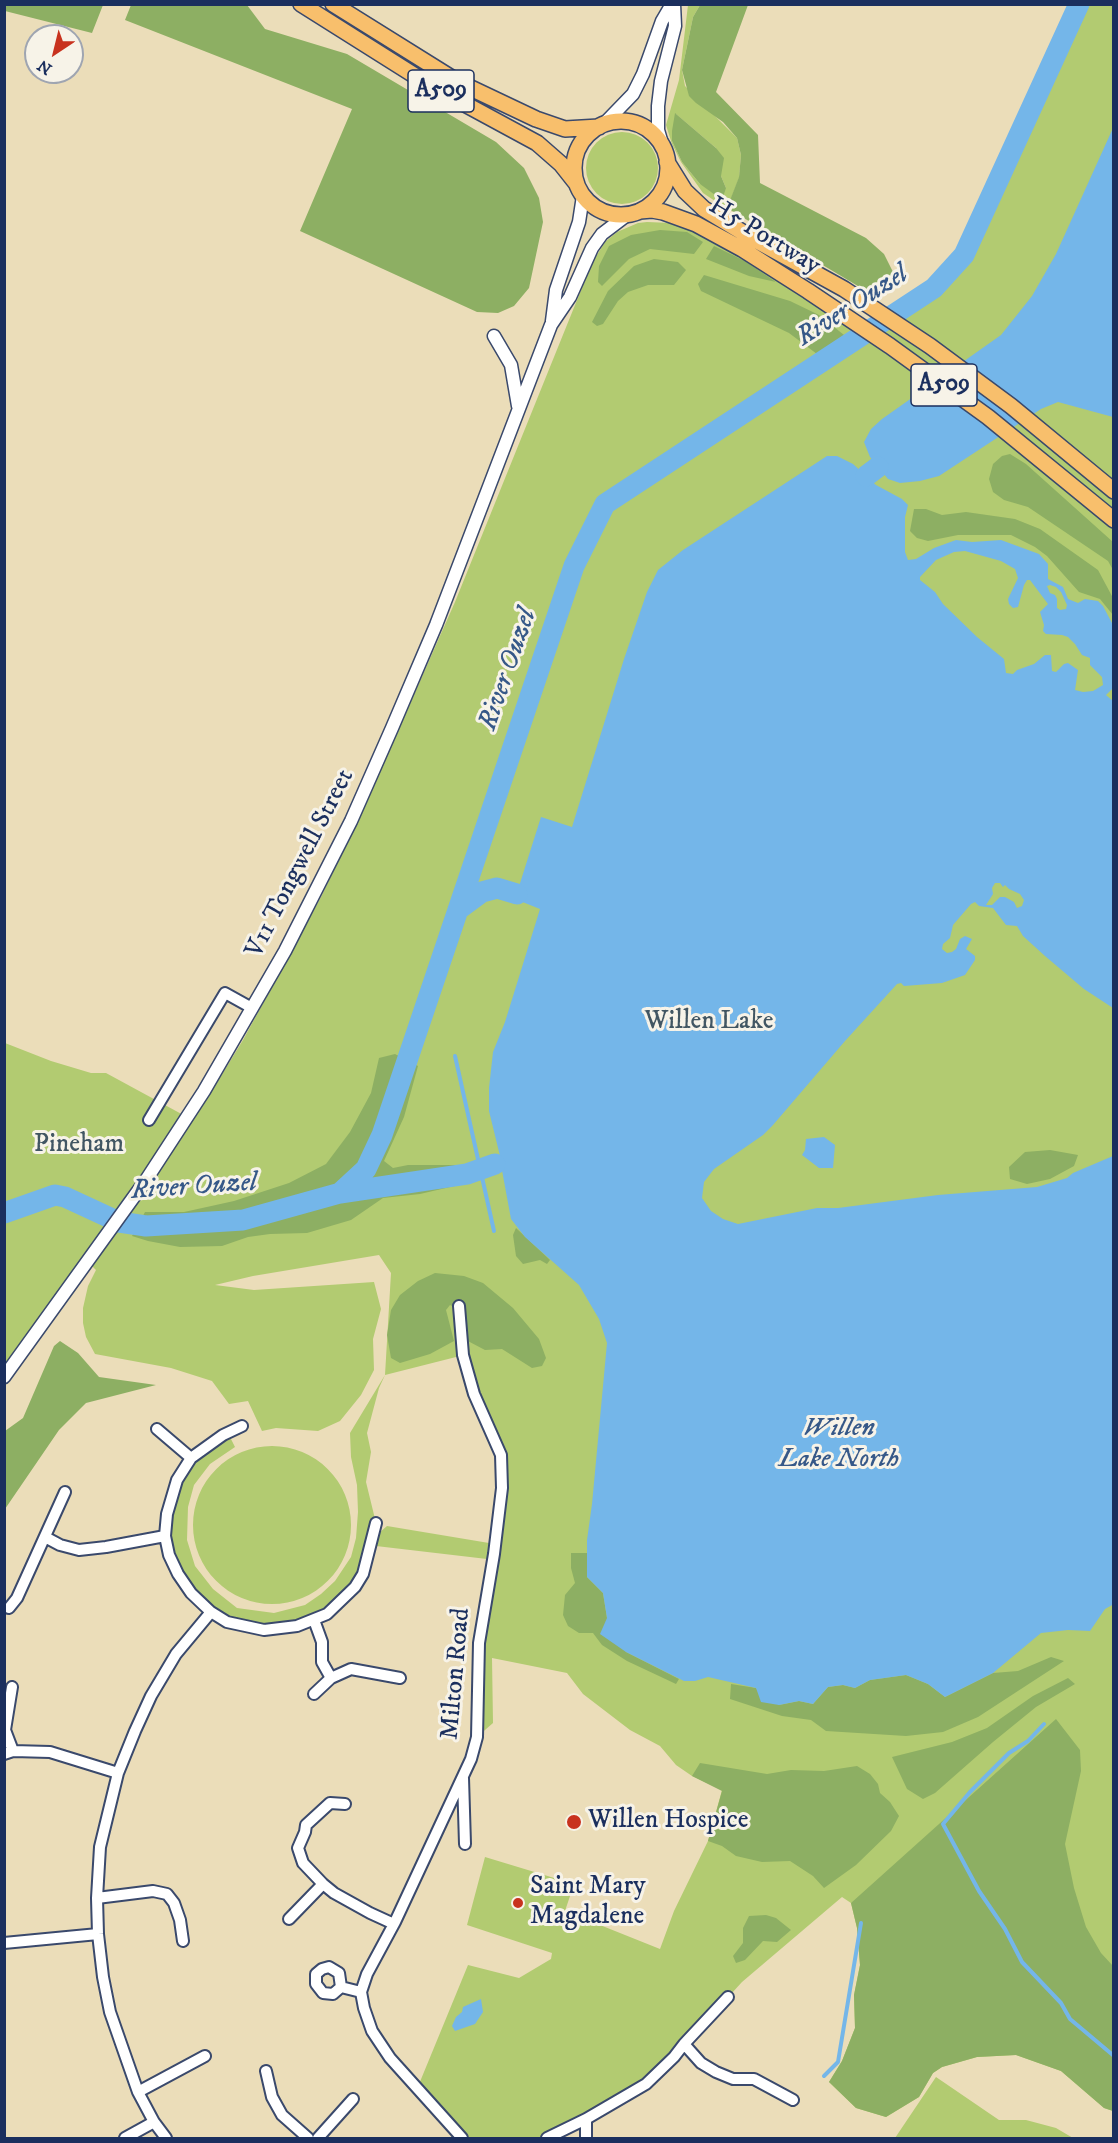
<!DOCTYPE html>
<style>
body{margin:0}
#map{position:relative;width:1118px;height:2143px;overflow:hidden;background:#ebddb9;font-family:"IM FELL DW Pica",serif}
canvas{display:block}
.frame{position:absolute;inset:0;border:6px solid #1b2f5e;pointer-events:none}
.north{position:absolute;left:24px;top:24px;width:60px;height:60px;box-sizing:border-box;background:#f7f3e8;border:2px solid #9fa5b1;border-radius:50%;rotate:215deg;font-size:16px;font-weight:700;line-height:24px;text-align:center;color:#1b2f5e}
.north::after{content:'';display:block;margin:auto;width:21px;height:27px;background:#c8321e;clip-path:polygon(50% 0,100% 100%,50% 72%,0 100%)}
</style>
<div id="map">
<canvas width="1118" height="2143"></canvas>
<div class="frame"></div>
<div class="north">N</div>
</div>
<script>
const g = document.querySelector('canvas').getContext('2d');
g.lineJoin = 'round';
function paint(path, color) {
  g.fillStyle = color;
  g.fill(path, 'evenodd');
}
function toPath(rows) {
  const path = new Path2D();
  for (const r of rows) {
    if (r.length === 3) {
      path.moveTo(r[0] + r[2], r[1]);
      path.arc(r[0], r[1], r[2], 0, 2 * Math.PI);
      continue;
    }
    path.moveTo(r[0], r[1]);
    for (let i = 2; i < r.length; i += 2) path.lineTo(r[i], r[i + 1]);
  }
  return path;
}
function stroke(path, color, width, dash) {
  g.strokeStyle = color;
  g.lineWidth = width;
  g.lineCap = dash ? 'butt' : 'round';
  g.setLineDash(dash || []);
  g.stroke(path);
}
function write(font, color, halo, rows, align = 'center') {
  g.font = font + ' "IM FELL DW Pica",serif';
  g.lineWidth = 6;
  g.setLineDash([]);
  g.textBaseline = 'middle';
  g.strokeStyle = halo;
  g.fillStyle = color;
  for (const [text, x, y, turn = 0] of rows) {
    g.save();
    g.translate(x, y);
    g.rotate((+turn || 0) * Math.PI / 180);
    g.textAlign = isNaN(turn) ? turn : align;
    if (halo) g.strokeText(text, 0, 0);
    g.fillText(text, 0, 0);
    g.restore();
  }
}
const green = toPath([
 [688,5,700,5,693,17,682,70,685,86,737,138,741,155,739,178,727,209,703,193,681,162,672,144,666,125,679,80],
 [676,114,716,148,721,176,726,188,700,184,682,162,672,141],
 [1079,5,1113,5,1113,2111,1104,2108,1061,2071,1016,2055,977,2057,942,2067,933,2073,919,2097,886,2117,856,2108,829,2082,842,2061,855,2028,854,1995,860,1965,857,1928,851,1903,842,1897,742,1982,657,2075,547,2138,462,2138,417,2089,468,1965,519,1978,551,1959,552,1953,467,1925,485,1857,574,1884,565,1911,660,1949,674,1911,708,1841,722,1790,692,1776,676,1765,660,1746,630,1730,583,1694,567,1673,492,1658,493,1723,477,1737,479,1643,501,1455,460,1356,385,1375,379,1388,367,1433,371,1452,366,1482,376,1523,363,1574,327,1614,264,1630,211,1612,169,1555,167,1514,191,1458,228,1433,235,1447,210,1464,194,1485,188,1507,187,1540,195,1566,213,1589,237,1608,274,1613,305,1605,321,1594,335,1581,351,1557,356,1538,358,1512,357,1485,351,1457,350,1433,385,1375,391,1273,379,1255,253,1276,215,1285,254,1290,374,1282,381,1309,373,1339,374,1370,361,1395,340,1421,318,1431,276,1428,262,1431,248,1401,229,1404,212,1381,171,1368,95,1354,86,1337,83,1323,83,1308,88,1286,96,1270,89,1263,5,1377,5,1043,51,1061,91,1073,106,1073,187,1117,210,1094,243,1040,321,897,363,810,455,602,592,263,605,242,617,232,638,223,647,222,696,224,870,332,934,288,964,255],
 [622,168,36],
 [272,1525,79],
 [387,1526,489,1543,487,1559,376,1546,379,1533],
 [936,2077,999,2120,1026,2120,1056,2128,1073,2138,895,2138]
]);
const forest = toPath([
 [4,5,5,4,103,5,92,33,5,11],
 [131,5,247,5,265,29,347,54,496,142,524,168,539,198,543,222,529,288,514,306,498,313,477,312,300,231,352,109,125,20],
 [700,5,748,5,716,92,758,135,760,183,866,238,884,254,893,272,878,298,727,208,739,177,741,155,737,138,723,122,696,103,689,96,682,70,693,17],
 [675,113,716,148,724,158,721,176,726,188,722,200,700,184,682,162,672,141,672,131],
 [660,230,687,232,703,242,694,254,650,249,629,259,602,286,598,282,599,266,609,246,631,235],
 [714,246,745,261,776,282,749,276,706,259],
 [654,259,678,262,686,270,674,285,648,285,628,292,618,301,603,324,597,326,592,322,608,291,634,266],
 [704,275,790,301,819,315,844,335,817,354,789,333,701,291,698,284],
 [1010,454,1026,464,1113,542,1113,570,1108,561,1028,507,1004,500,993,492,989,479,993,464,1002,456],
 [914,509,926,509,942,515,966,512,1015,519,1040,529,1098,570,1113,598,1113,615,1100,599,1079,592,1047,556,1035,547,1011,535,958,535,928,541,917,538,910,531],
 [395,1054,418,1066,404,1117,384,1161,393,1168,408,1165,459,1165,465,1170,463,1184,420,1194,383,1198,351,1220,307,1233,270,1234,248,1237,222,1246,180,1247,148,1241,132,1236,145,1212,184,1212,234,1201,289,1183,326,1164,350,1132,371,1093,379,1058],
 [1050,1150,1078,1155,1074,1166,1050,1179,1027,1184,1010,1179,1009,1167,1025,1152],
 [516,1228,550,1260,547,1264,540,1260,523,1264,516,1256,513,1235],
 [435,1273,464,1276,483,1283,513,1308,539,1339,546,1358,542,1366,532,1368,502,1349,485,1350,464,1339,458,1309,450,1305,446,1310,454,1341,430,1354,400,1363,391,1358,387,1335,391,1310,400,1295,418,1281],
 [60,1341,78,1353,99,1377,156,1385,86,1403,59,1430,5,1509,5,1431,23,1418,54,1346],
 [571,1553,587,1553,587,1577,603,1593,607,1618,626,1652,679,1679,676,1684,627,1661,602,1645,593,1633,579,1633,568,1626,563,1615,565,1595,575,1583,571,1568],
 [1051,1657,1064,1661,978,1717,943,1732,906,1736,826,1731,811,1720,782,1716,730,1699,731,1684,756,1688,779,1705,799,1701,813,1704,828,1687,843,1685,855,1688,870,1680,906,1675,928,1684,945,1697,993,1673,1018,1671],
 [1068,1678,1075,1684,1036,1707,993,1742,935,1793,923,1799,907,1789,892,1757,952,1742,987,1728,1033,1696],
 [1056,1719,1080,1750,1081,1771,1065,1844,1074,1888,1086,1927,1101,1953,1113,1966,1113,2111,1104,2108,1061,2071,1016,2055,977,2057,942,2067,933,2073,919,2097,886,2117,856,2108,829,2082,842,2061,855,2028,854,1995,860,1965,857,1928,851,1903],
 [700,1763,767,1774,791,1770,824,1771,857,1766,870,1774,878,1784,880,1793,890,1802,899,1816,891,1831,856,1865,824,1888,813,1876,790,1861,762,1862,736,1856,722,1846,708,1841,722,1791,692,1776],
 [766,1915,776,1918,791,1930,777,1942,763,1941,745,1960,736,1963,733,1956,743,1943,743,1928,749,1916]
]);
const water = toPath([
 [1113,128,1113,417,1058,402,1041,409,939,476,920,481,900,483,888,479,870,457,864,442,871,429,882,419,1001,335,1032,296,1056,254],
 [827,456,837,456,853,464,876,485,902,499,908,505,905,517,905,552,908,560,916,559,934,548,956,540,972,542,1001,540,1039,554,1048,564,1048,579,1063,587,1068,599,1078,603,1085,599,1098,601,1103,606,1113,625,1113,688,1106,695,1114,702,1113,1008,1084,989,1045,956,1023,936,1017,926,1006,925,993,908,979,906,975,902,971,904,953,925,950,938,943,944,942,949,947,953,952,952,956,949,960,939,965,936,972,939,966,949,975,956,975,960,965,975,942,983,904,986,901,983,897,984,845,1041,773,1125,763,1135,714,1169,704,1182,702,1198,711,1211,723,1219,738,1224,817,1208,838,1208,938,1195,1037,1187,1067,1178,1073,1173,1113,1156,1114,1604,1105,1609,1090,1631,1068,1630,1041,1633,993,1673,945,1697,928,1684,906,1675,870,1680,855,1688,843,1685,828,1687,813,1704,799,1701,779,1705,761,1702,756,1688,708,1677,695,1681,684,1681,626,1652,600,1634,607,1618,603,1593,587,1577,587,1540,592,1504,607,1343,599,1319,579,1285,525,1237,511,1219,501,1165,495,1164,500,1156,489,1111,489,1088,493,1052,505,1022,540,909,515,899,541,817,572,827,624,659,647,592,658,570,683,550],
 [965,551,1001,561,1015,569,1018,578,1008,599,1009,604,1013,608,1018,607,1024,585,1027,580,1030,580,1048,604,1040,612,1044,625,1043,631,1046,634,1062,635,1068,637,1075,644,1082,655,1090,658,1090,665,1102,677,1103,685,1093,691,1083,692,1075,690,1078,670,1068,663,1064,664,1056,672,1052,671,1051,655,1045,655,1034,664,1017,670,1013,674,1006,673,1004,659,977,637,943,604,935,592,920,580,920,577,936,560,954,552],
 [1050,585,1056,587,1061,592,1067,605,1066,609,1060,610,1057,608,1057,599,1055,595,1050,593,1047,586],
 [995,883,1000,883,1003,887,1005,885,1009,889,1020,894,1024,900,1022,906,1017,908,1014,902,1005,897,1000,897,992,905,986,905,993,894,992,888],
 [824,1137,835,1145,833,1168,819,1168,802,1155,805,1150,806,1139],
 [481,1999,483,2012,475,2024,455,2031,452,2026,456,2017,462,2012,463,2007]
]);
const stream = toPath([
 [455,1056,494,1231],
 [1044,1724,1028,1741,1009,1753,970,1792,943,1824,979,1891,1005,1929,1022,1962,1061,2003,1070,2019,1114,2056],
 [824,2076,838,2062,861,1923]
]);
const river = toPath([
 [866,476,878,467],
 [459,909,482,892,497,888,517,894],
 [340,1193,467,1174,495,1164],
 [4,1213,55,1195,65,1197,119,1222,146,1226,243,1220,340,1193,366,1169,382,1135,574,566,605,504,934,288,964,255,1079,4]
]);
const minor = toPath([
 [149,1120,225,993,252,1008],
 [459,1306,463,1355,474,1394,501,1455,502,1488,494,1554,479,1643,477,1737,471,1759,395,1922,367,1974,361,1992,364,2008,372,2031,390,2058,462,2138],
 [242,1426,223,1435,191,1458,177,1480,167,1514,165,1536,169,1555,178,1574,191,1593,211,1612,227,1622,264,1630,297,1626,327,1614,355,1587,363,1574,376,1523],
 [157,1429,191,1458],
 [45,1537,60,1545,79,1550,106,1547,165,1536],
 [9,1608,17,1598,65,1492],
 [314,1620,322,1642,322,1662,331,1678],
 [12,1687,5,1730,13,1751],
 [314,1694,331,1678,351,1669,400,1678],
 [4,1754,13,1751,50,1752,118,1773],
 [463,1778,465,1844],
 [345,1804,330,1803,306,1825,305,1832,298,1848,303,1863,323,1884,334,1893,370,1913,394,1924],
 [97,1898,153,1891,167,1894,174,1903,180,1920,183,1941],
 [289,1919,323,1884],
 [4,1943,98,1934],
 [341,1987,339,1973,329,1967,322,1969,316,1974,316,1984,323,1993,333,1994,341,1987,361,1992],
 [684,2044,701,2063,716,2072,733,2079,754,2079,793,2100],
 [266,2071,272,2097,282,2115,308,2138],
 [138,2092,205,2056],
 [586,2119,586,2138],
 [125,2138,154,2122],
 [166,2138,154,2122,138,2092,110,2012,103,1977,98,1934,97,1898,100,1847,118,1773,135,1731,151,1696,176,1654,211,1612],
 [318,2138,353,2099],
 [547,2138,586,2119,646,2084,674,2057,684,2044,728,1997]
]);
const tertiary = toPath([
 [603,125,633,94,643,74,662,21,672,4],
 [663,147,658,130,658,106,661,81,675,26,674,4],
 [552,321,556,290,579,222,583,196],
 [494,336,511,365,518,406],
 [4,1377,146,1180,204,1091,285,951,351,821,392,728,436,625,551,325,570,297,592,248,602,234,627,215]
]);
const primary = toPath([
 [301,4,428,84,537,143,561,164,576,183],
 [333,4,458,82,536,119,565,129,599,127],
 [621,168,47],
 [667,162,685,191,704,209,757,241,844,289,930,346,1011,406,1114,491],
 [640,211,652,210,663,212,696,224,742,249,808,291,890,346,988,417,1114,520]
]);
const markers = [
 [574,1822,8,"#c8321e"],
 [518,1903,6,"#c8321e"]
];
const shields = [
 [441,91,66],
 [944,385,66]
];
const shieldNames = [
 ["A509",441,91],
 ["A509",944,385]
];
const streetNames = [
 ["H5 Portway",764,237,31],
 ["V11 Tongwell Street",301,864,-63],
 ["Milton Road",457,1674,-85]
];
const parkNames = [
 ["Willen Lake",709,1023],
 ["Pineham",79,1146]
];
const poiNames = [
 ["Willen Hospice",588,1822],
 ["Saint Mary",530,1888],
 ["Magdalene",530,1918]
];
const waterNames = [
 ["River Ouzel",853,307,-33],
 ["River Ouzel",509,670,-71],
 ["River Ouzel",194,1188,-4],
 ["Willen",839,1429],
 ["Lake North",839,1460]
];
paint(green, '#b2cb71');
paint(forest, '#8daf63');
paint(water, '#74b6e9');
stroke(stream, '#74b6e9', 4);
stroke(river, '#74b6e9', 21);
stroke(minor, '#3a496c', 14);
stroke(tertiary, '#3a496c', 15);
stroke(primary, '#3a496c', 18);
stroke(minor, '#fff', 10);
stroke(tertiary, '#fff', 12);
stroke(primary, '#f8bf6c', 15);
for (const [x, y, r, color] of markers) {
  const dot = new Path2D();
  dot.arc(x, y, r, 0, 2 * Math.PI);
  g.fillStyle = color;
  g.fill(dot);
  stroke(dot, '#f7f3e8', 2);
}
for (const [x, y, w] of shields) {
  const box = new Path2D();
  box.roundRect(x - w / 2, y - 21, w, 42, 4.5);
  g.fillStyle = '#f7f3e8';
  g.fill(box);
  stroke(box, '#1b2f5e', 1.5);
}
write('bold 24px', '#1b2f5e', null, shieldNames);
write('26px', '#1b2f5e', '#f7f3e8', streetNames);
write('26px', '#415663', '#f7f3e8', parkNames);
write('26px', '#1b2f5e', '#f7f3e8', poiNames, 'left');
write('italic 27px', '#365888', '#f7f3e8', waterNames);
</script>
